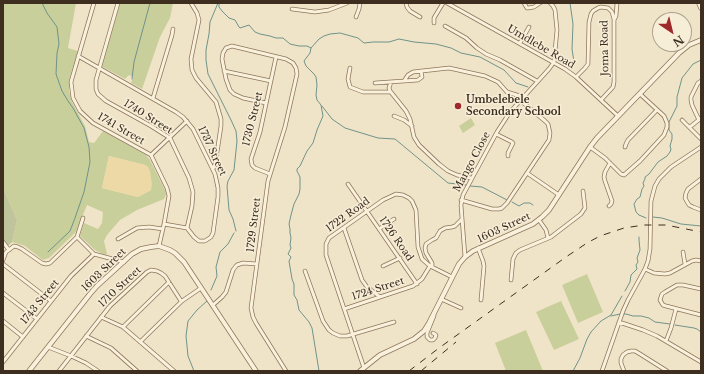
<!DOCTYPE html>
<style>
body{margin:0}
#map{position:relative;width:704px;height:374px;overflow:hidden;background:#f0e4c8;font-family:"Libre Baskerville",serif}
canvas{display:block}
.frame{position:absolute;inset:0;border:4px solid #3d2e20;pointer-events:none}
.north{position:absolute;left:652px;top:12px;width:40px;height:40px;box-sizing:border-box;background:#f7eed8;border:1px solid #ada18e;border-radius:50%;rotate:145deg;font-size:11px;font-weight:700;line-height:16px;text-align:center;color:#3d2e20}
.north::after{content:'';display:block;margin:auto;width:14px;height:18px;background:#9e2a2b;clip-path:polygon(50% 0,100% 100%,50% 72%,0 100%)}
</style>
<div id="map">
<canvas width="704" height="374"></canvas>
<div class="frame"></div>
<div class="north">N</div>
</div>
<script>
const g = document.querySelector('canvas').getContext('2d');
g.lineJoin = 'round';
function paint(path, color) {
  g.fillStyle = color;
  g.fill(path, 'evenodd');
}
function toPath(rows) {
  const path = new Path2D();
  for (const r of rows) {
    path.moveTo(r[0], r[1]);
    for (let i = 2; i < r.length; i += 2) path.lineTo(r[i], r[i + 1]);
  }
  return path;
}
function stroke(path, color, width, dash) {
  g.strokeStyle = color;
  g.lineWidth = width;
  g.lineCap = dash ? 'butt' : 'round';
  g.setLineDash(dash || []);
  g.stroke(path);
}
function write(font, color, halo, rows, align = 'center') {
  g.font = font + ' "Libre Baskerville",serif';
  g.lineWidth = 3;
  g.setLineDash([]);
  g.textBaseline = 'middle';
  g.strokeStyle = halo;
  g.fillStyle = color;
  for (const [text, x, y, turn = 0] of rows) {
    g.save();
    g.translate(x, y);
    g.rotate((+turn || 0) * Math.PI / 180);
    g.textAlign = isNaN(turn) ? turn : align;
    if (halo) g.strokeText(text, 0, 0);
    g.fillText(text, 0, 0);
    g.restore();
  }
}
const green = toPath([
 [3,3,76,3,68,48,78,51,70,76,69,91,72,102,85,126,89,142,94,143,103,131,146,155,150,160,165,190,166,195,164,199,137,210,120,220,107,235,104,241,107,254,105,255,95,250,80,236,84,223,98,229,102,223,103,212,87,205,76,232,49,258,43,260,25,246,19,244,12,242,17,220,3,188],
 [109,156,145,165,148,167,151,190,138,197,102,188],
 [120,3,173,3,170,18,160,37,142,89,131,83,133,77,129,75,125,79,101,66],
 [471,118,475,125,463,133,459,126],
 [587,274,603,312,578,323,562,285],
 [561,301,579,339,554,350,536,312],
 [526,330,543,371,506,371,495,343]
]);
const sand = toPath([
 [109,156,145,165,148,167,150,171,152,184,151,190,138,197,102,188]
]);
const cemetery = toPath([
 [3,188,17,220,12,242,8,246,4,248,3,252]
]);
const stream = toPath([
 [42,3,47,13,57,27,59,44,57,53,56,74,62,91,68,101,73,108,84,128,89,147,90,162,84,192,75,218,70,231,48,252],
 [218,3,210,22,209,34,206,50,206,60,208,74,231,120,236,131,237,141,234,170,228,181,227,186,229,210,233,219,236,231],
 [219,3,219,7,222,11,229,18,235,20,239,27,240,28,249,25,255,32,260,34,270,36,276,38,283,38,290,44,299,46,307,46,311,48,310,53,304,61,306,66,314,74,316,77,317,85,316,95,317,100,321,105,323,116,317,130,313,143,307,151,300,166,297,169,297,171,300,177,300,189,299,194,294,204,291,215,289,224,290,229,290,233,291,238,290,245,291,248,288,254,291,257,289,261,292,279,294,284,294,295,297,300,299,310,309,322,312,328,319,371],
 [570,3,573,24,572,49,574,62],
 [311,48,319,39,324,36,330,34,340,33,358,38,364,43,373,42,389,42,399,39,414,42,436,44,451,48,461,53,480,57,504,70,516,83,528,87],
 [132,79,134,62,150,3],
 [322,106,332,119,345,128,378,138,395,139,448,183,466,185],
 [470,186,482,187,507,200],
 [512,202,519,206,524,203,530,203,533,205],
 [639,215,636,212,634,204,637,199,640,197,642,189,644,186,643,183,645,179,645,177,649,174,658,162,667,156,670,152,671,149,670,146,672,139,672,134,669,130,669,122,677,106,677,97,682,78,693,64,701,60],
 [639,215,646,218],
 [653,217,662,218,681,224,701,226],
 [211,290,217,276,216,267,220,252,228,244,234,233],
 [625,291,630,282,631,275,637,269,636,265,638,262,637,258,640,250,639,240,639,237],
 [623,314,626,314,633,316,641,316,649,318,655,322,670,324],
 [611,316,620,314],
 [675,325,694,328,697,329,701,332],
 [194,371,188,356,186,336,188,321,197,310,207,301],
 [573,371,580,358,587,339,591,332,601,321,611,315,622,296]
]);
const minor = toPath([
 [94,3,73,75,71,82,73,98,80,111,93,123,151,155,167,188,169,196,164,224,159,246],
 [118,3,96,80,96,89,98,94,106,101,151,126,170,138,189,178,193,192,192,206,187,228],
 [191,3,197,13,199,20,191,59,192,70,196,78,216,102,221,119,221,126,218,146,215,164,213,169],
 [406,3,407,7,410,11,420,17],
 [447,3,565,69,576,77,618,116],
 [524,3,527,8,528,8,534,7,540,3],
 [292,9,315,12,329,10,347,3],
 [356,17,359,9,360,3],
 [614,20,616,16,617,3],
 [434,23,434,18,443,3],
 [445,26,466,38,477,48,486,54,500,60,537,81],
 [520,43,529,27],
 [78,56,176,112,183,117,193,129,215,174,218,188,218,197,213,233,211,237,205,241,199,241,194,237,187,228],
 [350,68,348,79,350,87,363,92,390,92],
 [224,71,271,81],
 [576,77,585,68,588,64,589,22,591,14,593,11,598,8,601,7,608,8,612,12,614,19,614,82,613,87,601,100],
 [404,81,408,75,413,72,449,68,485,76,498,82,507,92,523,97],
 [391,82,389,88,390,91,406,111,410,119,414,137,419,145,439,164,448,171,457,175,471,178],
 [375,83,404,81,418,80,422,77,421,71],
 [153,98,172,35,173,29],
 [266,103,243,98,234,94,230,90,226,79,222,59,223,53,226,48,232,46,286,59,293,63,296,68,297,74,285,127,268,181,251,308,253,317,256,323,286,371],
 [394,116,404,120,412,126],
 [682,120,701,139],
 [699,120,692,105,691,100,691,97,698,83,701,81],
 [690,127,701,118],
 [496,134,512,142,513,143,508,153,508,156],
 [590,147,605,158,621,174,624,175,640,161,664,135,667,127,667,123,664,116,640,94],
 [625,147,626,144,628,140,657,110],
 [151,155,187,121],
 [527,173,559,195],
 [270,174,255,168,252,165,251,159,260,132,276,57],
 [701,179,688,189,686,193,685,198,689,205,693,207,701,210],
 [348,184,417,284],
 [461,200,492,209,499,209,502,208,507,203,549,140,550,133,548,124,545,121,520,100],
 [609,206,611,204,612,201,605,181,604,177,605,172,610,163],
 [539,220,546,230,548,238],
 [164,224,187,228],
 [344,228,362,280,367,287,380,297],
 [379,229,394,219],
 [77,237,94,254,124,262],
 [118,239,137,228,149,227,163,229],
 [3,242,9,250],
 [478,248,483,261,484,266,481,300],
 [683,252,685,264],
 [465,257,461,205,463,195,497,132,510,112,549,69,554,62,557,30,555,10,553,6,550,3],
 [3,260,6,252,9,250,14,246,18,247,22,249,42,263,46,264,50,263,77,237,83,218],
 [3,264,51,301],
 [383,266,400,258],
 [432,267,432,263,426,253,425,248,426,244,432,240,436,238,440,231,445,228,452,227,455,226,462,219],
 [645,269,654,273,665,274,670,273,692,261,696,260,701,261],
 [305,271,323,321,329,330,333,333,340,336,347,336,394,322],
 [511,280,513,259,516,253,520,250,551,237,581,214,585,208,583,191],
 [701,289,683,285,677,285,665,292,662,294,660,300,663,305,666,306,701,315],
 [3,293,37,319],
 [441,299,461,308],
 [213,305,222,297,226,292,233,270,236,266,237,265,243,263,257,264],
 [344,309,413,286,422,279,430,266],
 [101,317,123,327,174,371],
 [3,321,23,337],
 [619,322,643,330,657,336,701,362],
 [123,327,126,324,169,282],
 [433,333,436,335,435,338,433,340,430,340,427,337,427,333,434,316],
 [86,336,111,348,137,371],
 [666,341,671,328,676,309],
 [140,342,182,301,201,288],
 [48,347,71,356,86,363,98,371],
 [3,362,71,276,94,254],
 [364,368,326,255,326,244,329,238,383,200,396,194,403,195,409,198,412,201,416,210,418,247,422,259,430,266,452,277],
 [59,371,110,306,147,272,151,270,157,271,161,273,165,276,181,301],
 [602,371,623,311,628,300,645,269,648,261,650,249,651,201,655,186,659,179,671,167,701,147],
 [624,371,621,363,621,359,623,355,627,352,631,351,635,351,640,354,667,371]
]);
const tertiary = toPath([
 [699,3,701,8],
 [29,371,90,294,97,286,132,254,141,249,151,247,159,246,170,250,175,253,184,262,256,371],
 [360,371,380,355,414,339,424,331,429,323,459,264,465,257,473,251,533,224,542,217,549,210,590,147,597,138,679,53,689,45,701,40]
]);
const rail = toPath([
 [409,371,439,348,566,257,587,243,600,236,624,228,644,225,666,225,701,232],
 [421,371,456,342]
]);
const markers = [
 [458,106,4,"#9e2a2b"]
];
const streetNames = [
 ["Umdlebe Road",541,47,30],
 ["Joma Road",605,48,-91],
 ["1740 Street",148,117,32],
 ["1730 Street",253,119,-76],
 ["1741 Street",121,129,30],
 ["1737 Street",212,151,65],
 ["Mango Close",472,162,-62],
 ["1722 Road",348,215,-36],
 ["1729 Street",254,225,-83],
 ["1603 Street",504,228,-25],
 ["1726 Road",396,239,55],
 ["1603 Street",104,270,-44],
 ["1710 Street",120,287,-43],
 ["1724 Street",378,289,-18],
 ["1743 Street",40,302,-51]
];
const poiNames = [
 ["Umbelebele",466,100],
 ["Secondary School",466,112]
];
paint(green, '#c9cf9b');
paint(sand, '#ecd9a5');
paint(cemetery, '#bfc49a');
stroke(stream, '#6f938a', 1);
stroke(minor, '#8d765c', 4.5);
stroke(tertiary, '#8d765c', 5.5);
stroke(minor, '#faf1dc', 3);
stroke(tertiary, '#faf1dc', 4);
stroke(rail, '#3d2e20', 1, [7, 7]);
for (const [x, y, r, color] of markers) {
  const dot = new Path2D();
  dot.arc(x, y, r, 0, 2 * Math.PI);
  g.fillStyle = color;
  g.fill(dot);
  stroke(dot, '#f7eed8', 1.5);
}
write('10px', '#3d2e20', '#f7eed8', streetNames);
write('bold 10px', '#3d2e20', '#f7eed8', poiNames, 'left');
</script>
